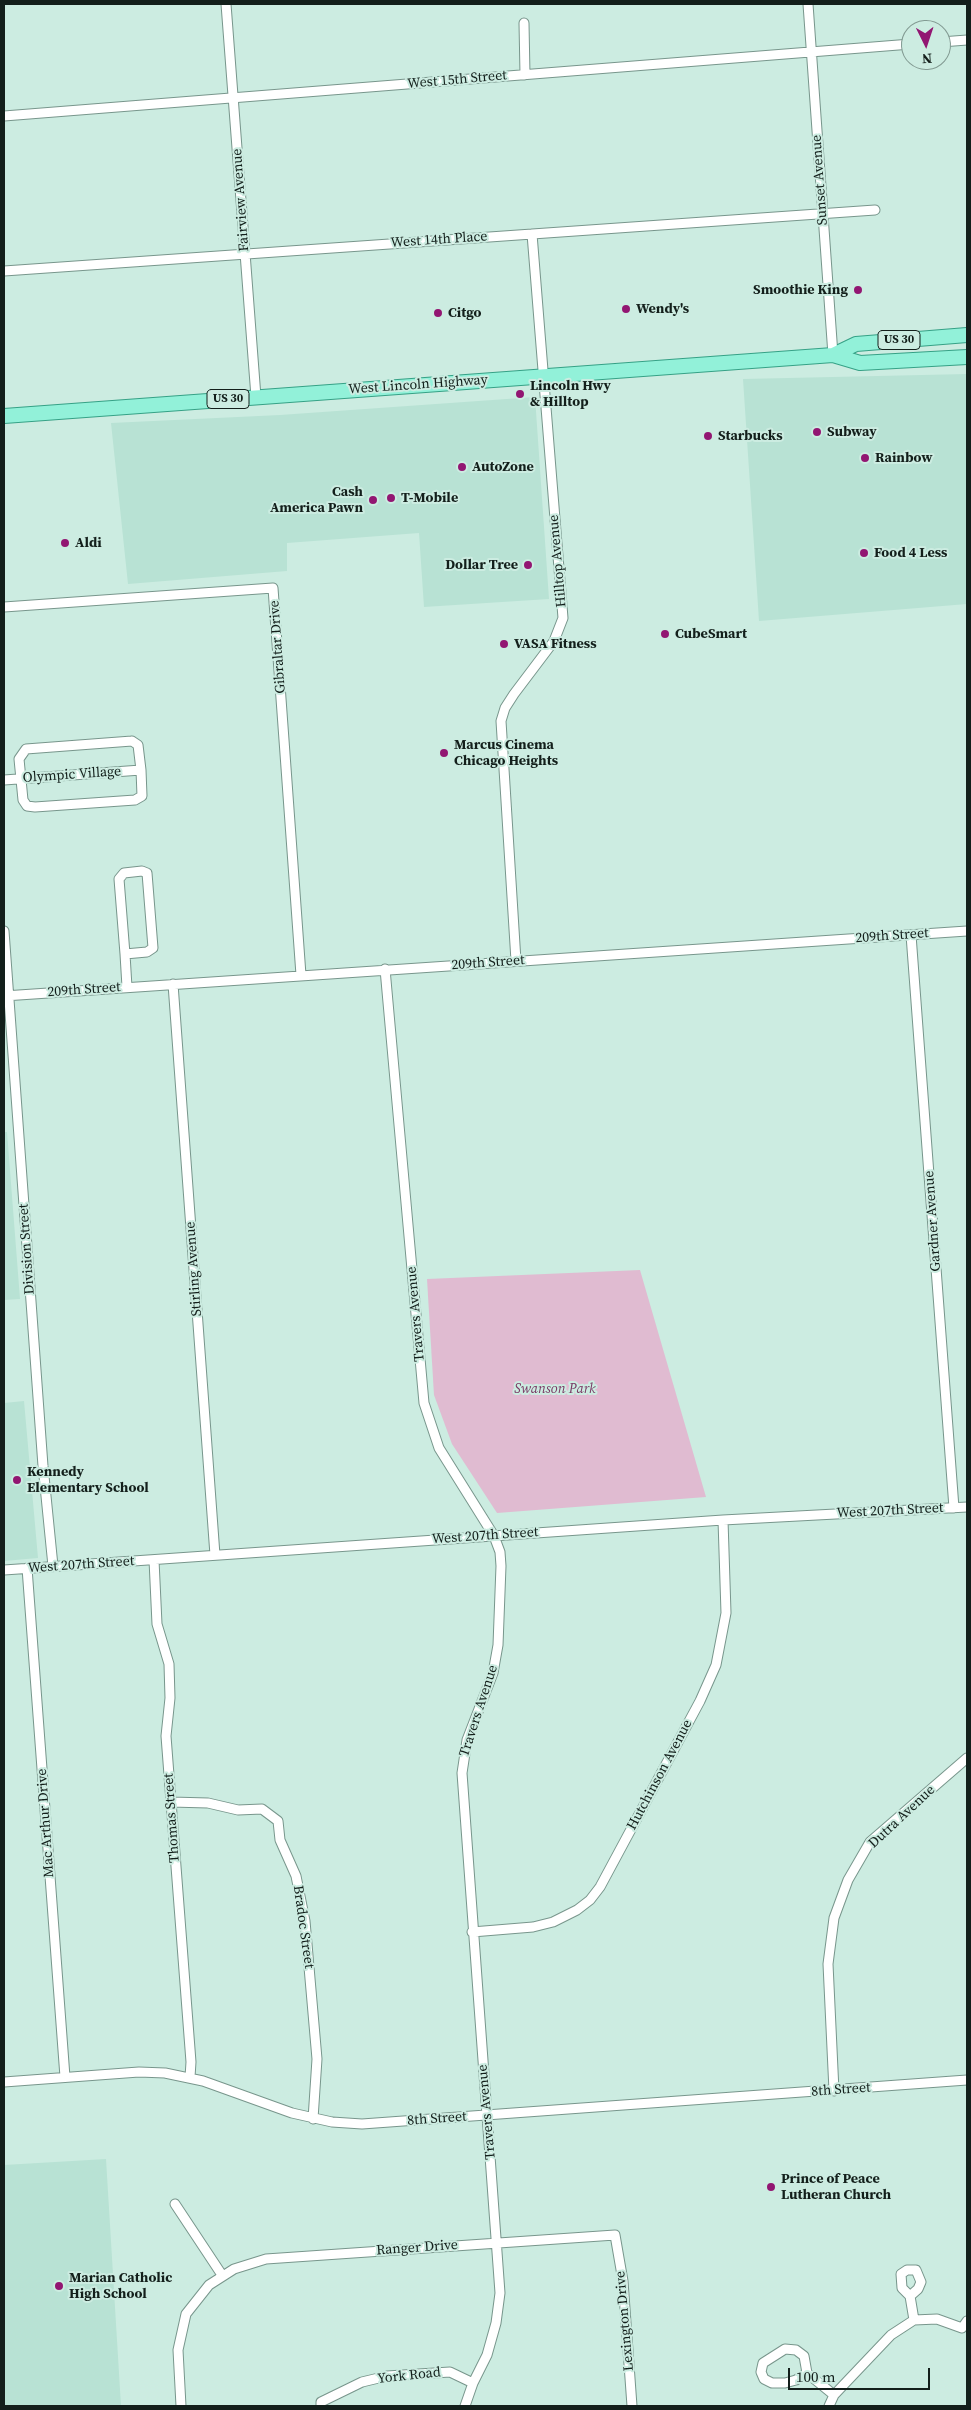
<!DOCTYPE html>
<style>
body{margin:0}
#map{position:relative;width:971px;height:2410px;overflow:hidden;background:#ccece1;font-family:"Source Serif 4",serif}
canvas{display:block}
.frame{position:absolute;inset:0;border:5px solid #131f1b;pointer-events:none}
.north{position:absolute;left:901px;top:20px;width:50px;height:50px;box-sizing:border-box;background:#ccece1;border:1px solid #829a92;border-radius:50%;rotate:176deg;font-size:14px;font-weight:700;line-height:20px;text-align:center;color:#131f1b}
.north::after{content:'';display:block;margin:auto;width:18px;height:22px;background:#921672;clip-path:polygon(50% 0,100% 100%,50% 72%,0 100%)}
.scale{position:absolute;left:788px;top:2368px;width:142px;height:22px;box-sizing:border-box;border:2px solid #131f1b;border-top:0;padding-left:6px;font-size:15px;line-height:18px;white-space:nowrap;color:#131f1b;-webkit-text-stroke:4px #ccece1;paint-order:stroke}
</style>
<div id="map">
<canvas width="971" height="2410"></canvas>
<div class="frame"></div>
<div class="north">N</div>
<div class="scale">100 m</div>
</div>
<script>
const g = document.querySelector('canvas').getContext('2d');
g.lineJoin = 'round';
function paint(path, color) {
  g.fillStyle = color;
  g.fill(path, 'evenodd');
}
function toPath(rows) {
  const path = new Path2D();
  for (const r of rows) {
    path.moveTo(r[0], r[1]);
    for (let i = 2; i < r.length; i += 2) path.lineTo(r[i], r[i + 1]);
  }
  return path;
}
function stroke(path, color, width, dash) {
  g.strokeStyle = color;
  g.lineWidth = width;
  g.lineCap = dash ? 'butt' : 'round';
  g.setLineDash(dash || []);
  g.stroke(path);
}
function write(font, color, halo, rows, align = 'center') {
  g.font = font + ' "Source Serif 4",serif';
  g.lineWidth = 4;
  g.setLineDash([]);
  g.textBaseline = 'middle';
  g.strokeStyle = halo;
  g.fillStyle = color;
  for (const [text, x, y, turn = 0] of rows) {
    g.save();
    g.translate(x, y);
    g.rotate((+turn || 0) * Math.PI / 180);
    g.textAlign = isNaN(turn) ? turn : align;
    if (halo) g.strokeText(text, 0, 0);
    g.fillText(text, 0, 0);
    g.restore();
  }
}
const built = toPath([
 [967,374,967,604,759,621,743,379],
 [535,397,549,599,424,607,419,533,287,543,287,571,128,584,111,423,280,415],
 [4,1132,7,1132,20,1299,4,1300],
 [24,1401,38,1558,4,1561,4,1403],
 [106,2159,121,2406,4,2406,4,2165]
]);
const green = toPath([
 [640,1270,706,1497,497,1513,452,1444,434,1395,427,1279]
]);
const minor = toPath([
 [226,4,256,397],
 [808,4,833,355],
 [524,23,525,75],
 [941,42,967,40],
 [4,116,911,44],
 [4,271,875,210],
 [4,607,273,588,301,975],
 [132,741,138,745,141,770,142,796,135,800,35,807,27,806,23,800,19,759,26,749,132,741],
 [4,780,141,770],
 [4,931,43,1466,53,1566],
 [911,935,954,1508],
 [125,954,147,952,153,948,147,873,142,871,124,873,119,879,125,954,127,987],
 [516,961,501,721,505,708,514,694,554,641,563,618,532,234],
 [385,969,424,1403,439,1448,494,1536,500,1552,501,1566,498,1645,493,1673,467,1740,462,1773,500,2293,496,2323,487,2355,473,2383,465,2406],
 [173,984,215,1555],
 [4,996,967,931],
 [154,1560,157,1624,169,1664,170,1698,166,1736,191,2062,190,2077],
 [27,1568,65,2077],
 [4,1570,723,1520,967,1507],
 [171,1802,208,1803,238,1810,262,1809,278,1821,280,1840,296,1876,305,1921,317,2059,313,2119],
 [472,1932,533,1927,553,1922,577,1910,590,1900,600,1887,700,1701,716,1665,726,1613,723,1520],
 [4,2082,139,2072,165,2073,203,2081,292,2113,332,2122,362,2124,967,2080],
 [834,2091,828,1964,834,1918,848,1880,870,1842,967,1758],
 [175,2204,222,2275],
 [910,2296,902,2288,901,2274,907,2270,916,2270,921,2282,918,2289,910,2296,914,2320],
 [807,2373,804,2356,796,2350,785,2349,763,2363,761,2372,764,2379,772,2383,785,2383,796,2380,807,2373,834,2395],
 [181,2406,178,2350,186,2314,209,2285,234,2269,266,2259,615,2235,623,2281,632,2406],
 [321,2406,321,2402,362,2382,387,2376,450,2372,473,2383],
 [829,2406,834,2395,891,2335,914,2320,937,2319,962,2328,967,2321]
]);
const primary = toPath([
 [833,355,856,344,967,335],
 [4,416,833,355,860,363,967,357]
]);
const markers = [
 [858,290,5,"#921672"],
 [626,309,5,"#921672"],
 [438,313,5,"#921672"],
 [520,394,5,"#921672"],
 [817,432,5,"#921672"],
 [708,436,5,"#921672"],
 [865,458,5,"#921672"],
 [462,467,5,"#921672"],
 [391,498,5,"#921672"],
 [373,500,5,"#921672"],
 [65,543,5,"#921672"],
 [864,553,5,"#921672"],
 [528,565,5,"#921672"],
 [665,634,5,"#921672"],
 [504,644,5,"#921672"],
 [444,753,5,"#921672"],
 [17,1480,5,"#921672"],
 [771,2187,5,"#921672"],
 [59,2286,5,"#921672"]
];
const shields = [
 [899,340,42],
 [228,399,42]
];
const shieldNames = [
 ["US 30",899,340],
 ["US 30",228,399]
];
const streetNames = [
 ["West 15th Street",457,80,-5],
 ["Sunset Avenue",820,180,-94],
 ["Fairview Avenue",241,200,-94],
 ["West 14th Place",439,240,-4],
 ["West Lincoln Highway",418,385,-4],
 ["Hilltop Avenue",558,561,-95],
 ["Gibraltar Drive",278,647,-94],
 ["Olympic Village",72,775,-4],
 ["209th Street",892,936,-4],
 ["209th Street",488,963,-4],
 ["209th Street",84,990,-4],
 ["Gardner Avenue",933,1221,-94],
 ["Division Street",27,1249,-94],
 ["Stirling Avenue",194,1269,-94],
 ["Travers Avenue",416,1314,-95],
 ["West 207th Street",890,1511,-3],
 ["West 207th Street",485,1536,-4],
 ["West 207th Street",81,1565,-4],
 ["Travers Avenue",479,1711,-72],
 ["Hutchinson Avenue",660,1775,-62],
 ["Dutra Avenue",902,1817,-43],
 ["Thomas Street",172,1818,-94],
 ["Mac Arthur Drive",46,1823,-94],
 ["Bradoc Street",303,1927,82],
 ["8th Street",841,2090,-4],
 ["Travers Avenue",487,2112,-95],
 ["8th Street",437,2119,-4],
 ["Ranger Drive",417,2248,-4],
 ["Lexington Drive",625,2321,-95],
 ["York Road",409,2376,-6]
];
const poiNames = [
 ["Smoothie King",848,290,"right"],
 ["Wendy's",636,309],
 ["Citgo",448,313],
 ["Lincoln Hwy",530,386],
 ["& Hilltop",530,402],
 ["Subway",827,432],
 ["Starbucks",718,436],
 ["Rainbow",875,458],
 ["AutoZone",472,467],
 ["Cash",363,492,"right"],
 ["America Pawn",363,508,"right"],
 ["T-Mobile",401,498],
 ["Aldi",75,543],
 ["Food 4 Less",874,553],
 ["Dollar Tree",518,565,"right"],
 ["CubeSmart",675,634],
 ["VASA Fitness",514,644],
 ["Marcus Cinema",454,745],
 ["Chicago Heights",454,761],
 ["Kennedy",27,1472],
 ["Elementary School",27,1488],
 ["Prince of Peace",781,2179],
 ["Lutheran Church",781,2195],
 ["Marian Catholic",69,2278],
 ["High School",69,2294]
];
const parkNames = [
 ["Swanson Park",555,1389]
];
paint(built, '#b8e2d4');
paint(green, '#e0bbd1');
stroke(minor, '#78968c', 11);
stroke(primary, '#36a186', 16);
stroke(minor, '#fff', 9);
stroke(primary, '#92f1d9', 14);
for (const [x, y, r, color] of markers) {
  const dot = new Path2D();
  dot.arc(x, y, r, 0, 2 * Math.PI);
  g.fillStyle = color;
  g.fill(dot);
  stroke(dot, '#ccece1', 2);
}
for (const [x, y, w] of shields) {
  const box = new Path2D();
  box.roundRect(x - w / 2, y - 9.5, w, 19, 4);
  g.fillStyle = '#ccece1';
  g.fill(box);
  stroke(box, '#131f1b', 1);
}
write('bold 12px', '#131f1b', null, shieldNames);
write('14px', '#131f1b', '#ccece1', streetNames);
write('bold 14px', '#131f1b', '#ccece1', poiNames, 'left');
write('italic 14px', '#793964', '#ccece1', parkNames);
</script>
